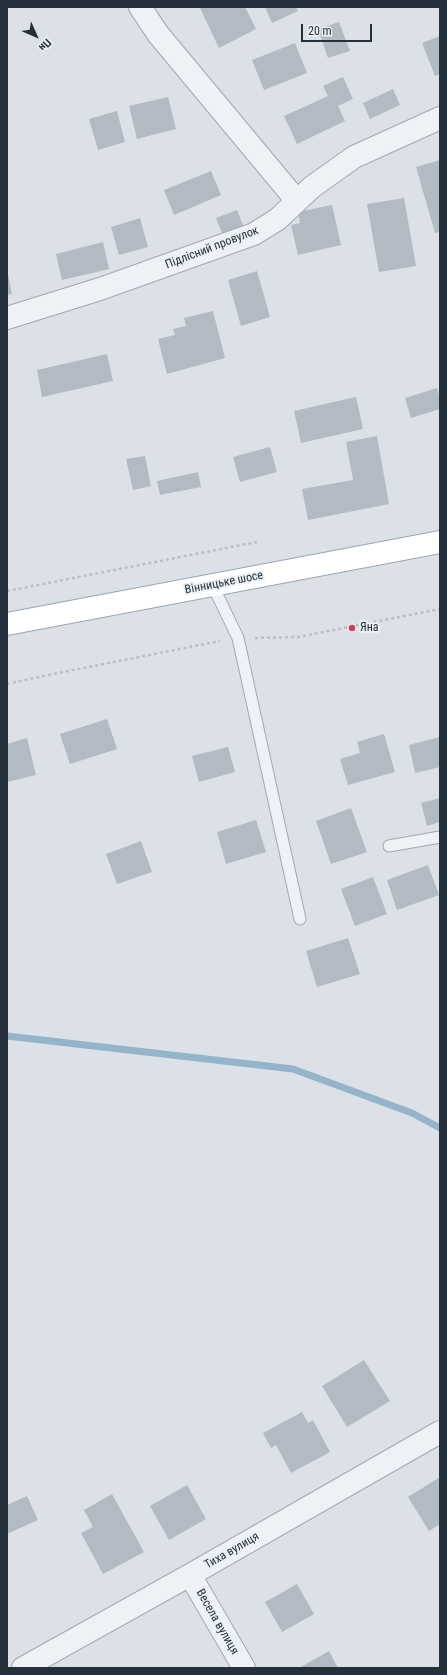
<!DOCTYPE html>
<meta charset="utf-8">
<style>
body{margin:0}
#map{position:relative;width:447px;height:1675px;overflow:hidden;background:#dbe1e7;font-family:"Roboto Condensed",sans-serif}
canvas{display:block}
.frame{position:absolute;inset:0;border:8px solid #25303d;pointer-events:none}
.north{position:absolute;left:16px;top:16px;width:40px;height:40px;-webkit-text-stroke:3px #eaf0f4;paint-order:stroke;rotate:135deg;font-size:11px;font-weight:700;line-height:16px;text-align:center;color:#25303d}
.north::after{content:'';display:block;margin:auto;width:14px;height:18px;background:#25303d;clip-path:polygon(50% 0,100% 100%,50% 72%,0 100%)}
.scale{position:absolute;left:301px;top:24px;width:71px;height:18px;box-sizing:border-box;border:2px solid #25303d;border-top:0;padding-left:5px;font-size:12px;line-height:14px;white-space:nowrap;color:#25303d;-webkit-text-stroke:3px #eaf0f4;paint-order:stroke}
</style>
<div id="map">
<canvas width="447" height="1675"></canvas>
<div class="frame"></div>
<div class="north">Пн</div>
<div class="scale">20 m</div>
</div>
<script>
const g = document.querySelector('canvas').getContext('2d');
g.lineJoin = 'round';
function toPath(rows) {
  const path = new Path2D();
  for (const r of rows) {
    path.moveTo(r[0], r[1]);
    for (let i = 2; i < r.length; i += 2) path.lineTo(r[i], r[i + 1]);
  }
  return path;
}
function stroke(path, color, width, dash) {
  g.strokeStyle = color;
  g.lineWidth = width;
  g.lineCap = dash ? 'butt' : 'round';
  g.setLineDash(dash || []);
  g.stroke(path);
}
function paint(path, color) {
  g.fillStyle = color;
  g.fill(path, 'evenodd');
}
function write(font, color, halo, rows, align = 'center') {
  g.font = font + ' "Roboto Condensed",sans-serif';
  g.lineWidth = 4;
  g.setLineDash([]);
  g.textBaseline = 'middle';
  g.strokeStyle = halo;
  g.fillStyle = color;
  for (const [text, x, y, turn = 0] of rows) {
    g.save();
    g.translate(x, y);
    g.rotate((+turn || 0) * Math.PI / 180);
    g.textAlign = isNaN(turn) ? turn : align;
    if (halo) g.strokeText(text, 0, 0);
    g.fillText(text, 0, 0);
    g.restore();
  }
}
const stream = toPath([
 [7,1036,293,1069,412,1113,440,1128]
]);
const building = toPath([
 [202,7,245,7,256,29,219,48,200,8],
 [265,7,296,7,298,11,272,23],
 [339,22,350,51,328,58,318,29],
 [440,36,440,74,435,76,422,43],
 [295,43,307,73,264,90,252,60],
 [343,77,353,99,338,106,345,121,297,144,284,116,328,96,323,86],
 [393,89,400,105,370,119,363,103],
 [168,97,176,129,137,139,129,106],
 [117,111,125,142,98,150,89,119],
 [440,160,440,232,435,233,416,167],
 [211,171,221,195,174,215,164,190],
 [404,198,416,266,379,272,367,204],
 [332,205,341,245,298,255,291,225,300,223,298,212],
 [237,210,244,228,223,236,216,218],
 [140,218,148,247,119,255,111,227],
 [103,242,109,269,62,280,56,254],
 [7,269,12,294,7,295],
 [257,271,270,317,241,326,228,280],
 [213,311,225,358,167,374,158,339,175,335,173,329,186,326,184,318],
 [107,354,113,381,42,397,37,370],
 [437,388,440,398,440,409,411,418,405,398],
 [356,397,363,429,301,443,294,411],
 [377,436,389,504,308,520,302,489,353,480,346,442],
 [270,447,277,472,240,482,233,457],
 [145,456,151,486,133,490,126,459],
 [198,472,201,487,160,495,157,481],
 [107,719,117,749,70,764,60,734],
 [384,734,395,772,348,785,340,759,360,753,357,742],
 [440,737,440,767,415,773,409,745],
 [27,738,36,775,7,782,7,744],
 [228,747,235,772,199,782,192,756],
 [440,798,440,822,427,826,421,803],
 [351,808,367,852,331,864,316,821],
 [256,820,266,852,226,864,217,832],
 [141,841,152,872,117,884,106,854],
 [428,865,439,895,397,910,387,880],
 [373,877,387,914,355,926,341,889],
 [348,938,360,974,317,987,306,951],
 [364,1360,390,1401,347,1427,322,1386],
 [302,1412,308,1423,313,1420,330,1452,291,1473,276,1445,271,1448,263,1433],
 [440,1477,440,1524,429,1531,408,1497],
 [187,1485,206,1519,169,1540,150,1506],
 [112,1494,144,1552,103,1574,81,1533,93,1527,84,1510],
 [27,1496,38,1520,7,1534,7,1505],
 [297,1584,314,1614,282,1632,265,1602],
 [329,1651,338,1668,299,1668]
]);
const path = toPath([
 [7,591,257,542],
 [255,638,298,637,440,609],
 [7,684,43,676,220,641]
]);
const lane = toPath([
 [213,586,238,638,300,919],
 [389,846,440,837]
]);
const street = toPath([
 [140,7,158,34,297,201],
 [7,318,100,289,254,234,278,219,312,187,354,157,440,118],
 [190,1575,244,1668],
 [23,1668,190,1575,440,1432]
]);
const primary = toPath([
 [7,624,440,542]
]);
const markers = [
 [352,628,4,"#d33861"]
];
const streetNames = [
 ["Підлісний провулок",212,248,-21],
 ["Вінницьке шосе",224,583,-11],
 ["Тиха вулиця",232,1551,-30],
 ["Весела вулиця",217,1622,60]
];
const poiNames = [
 ["Яна",360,628]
];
stroke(stream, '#94b4c9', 7);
paint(building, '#b2bbc3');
stroke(lane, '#a1a8b1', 13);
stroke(street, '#a1a8b1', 24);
stroke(primary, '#9aa7b3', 24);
stroke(path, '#babfc5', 2.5, [3, 3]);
stroke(lane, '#eef1f5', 11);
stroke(street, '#eef1f5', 22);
stroke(primary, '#fff', 22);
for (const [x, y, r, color] of markers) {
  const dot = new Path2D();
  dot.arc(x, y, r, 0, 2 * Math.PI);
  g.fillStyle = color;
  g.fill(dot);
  stroke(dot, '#eaf0f4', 1.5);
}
write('12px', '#25303d', '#eaf0f4', streetNames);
write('12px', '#25303d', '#eaf0f4', poiNames, 'left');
</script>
